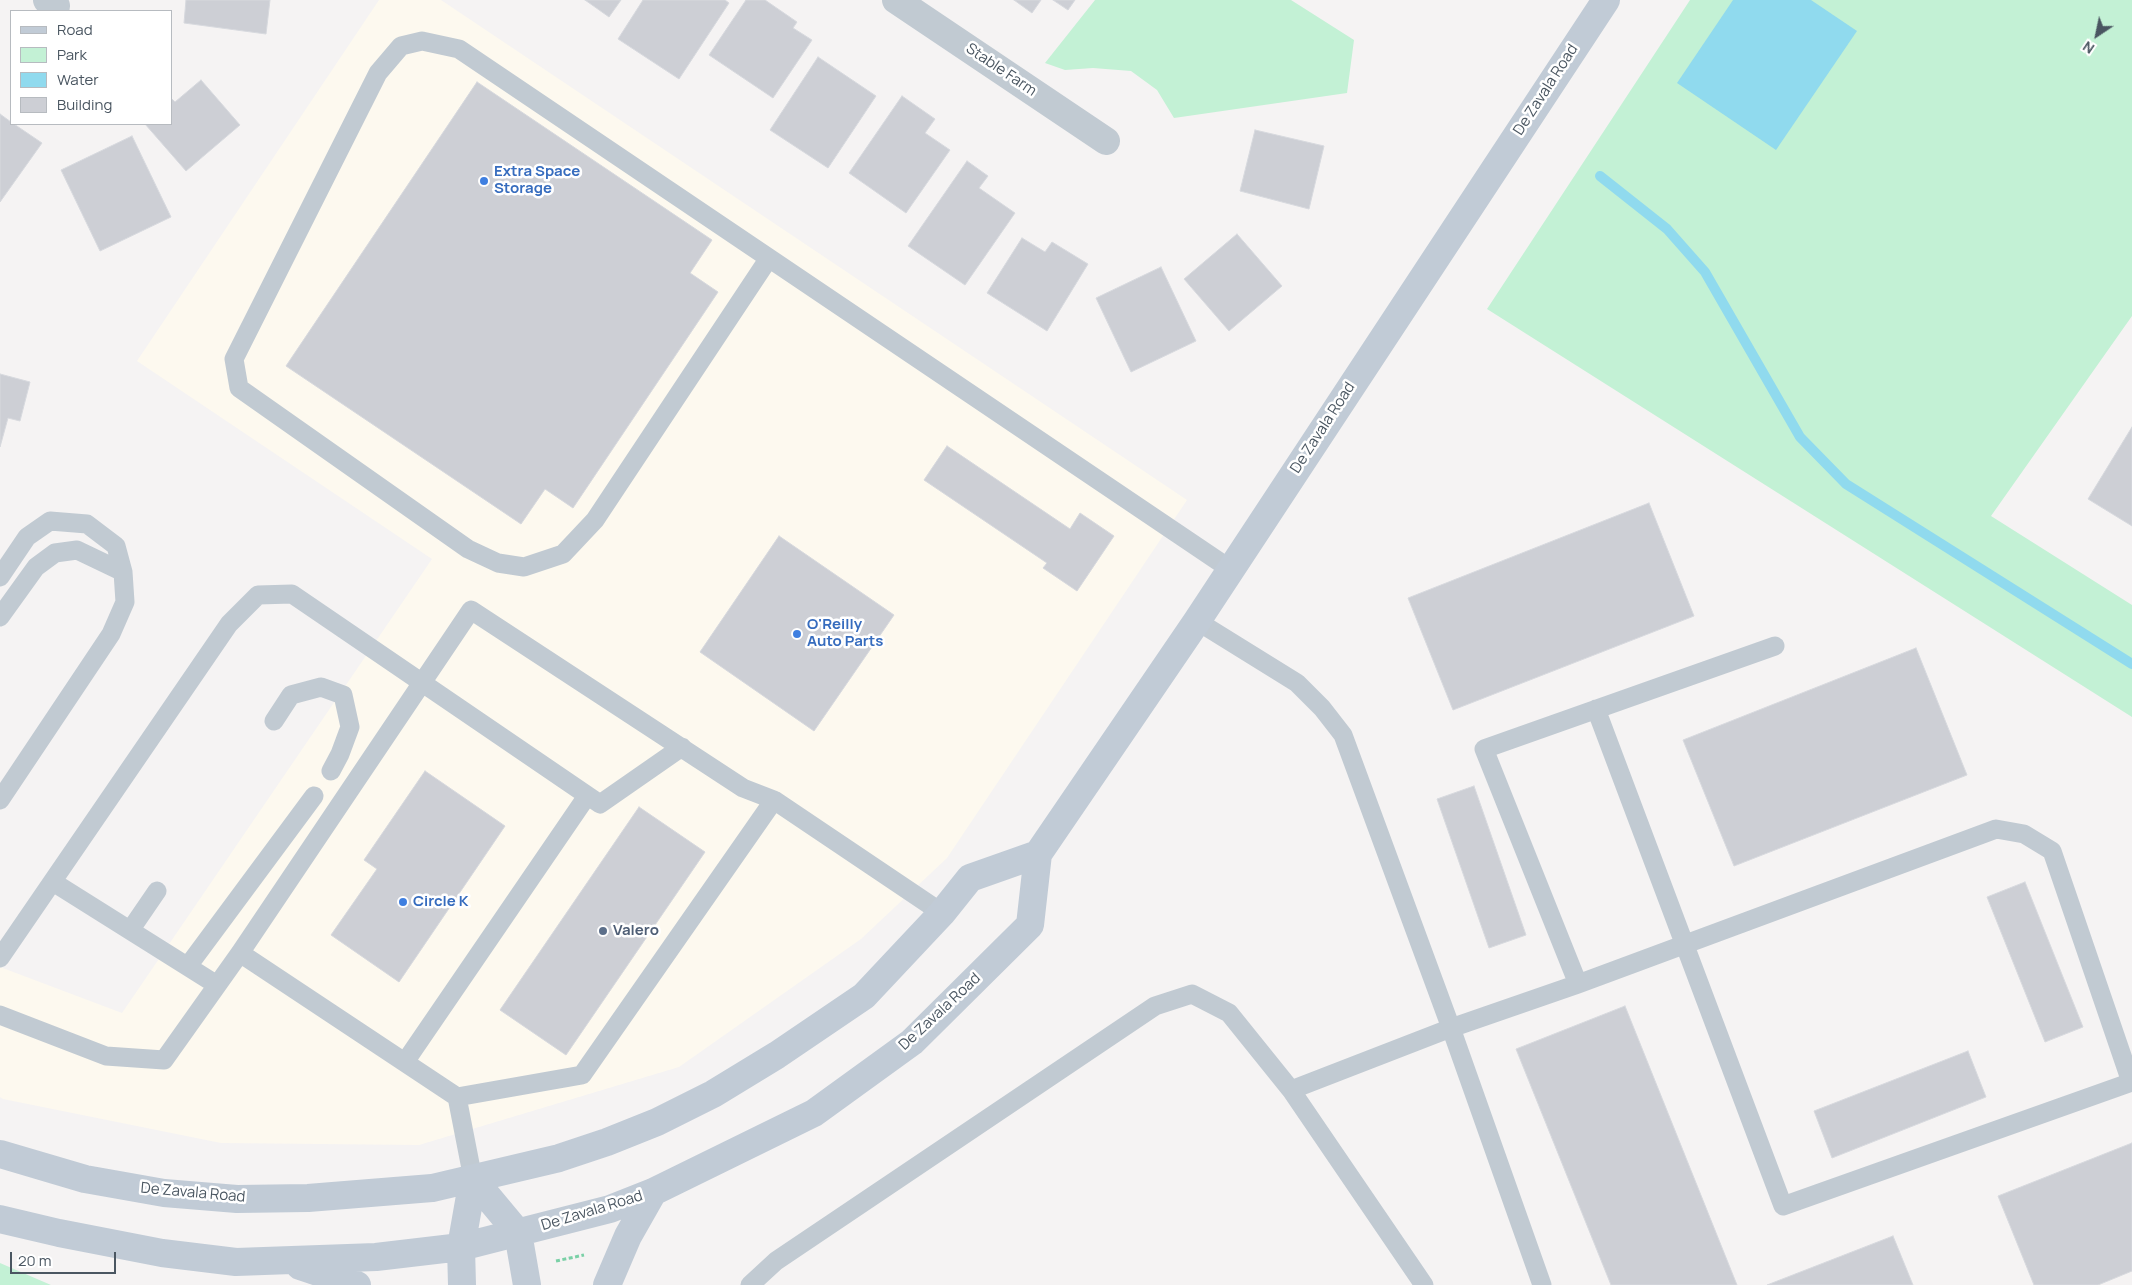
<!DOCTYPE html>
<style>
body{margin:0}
#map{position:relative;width:2132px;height:1285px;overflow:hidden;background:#f5f3f3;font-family:Manrope,sans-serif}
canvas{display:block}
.legend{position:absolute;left:10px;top:10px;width:162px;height:115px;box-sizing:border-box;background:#fff;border:1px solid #b7bbc0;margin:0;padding:6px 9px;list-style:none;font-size:15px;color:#4a5661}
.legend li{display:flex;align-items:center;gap:10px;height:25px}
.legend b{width:25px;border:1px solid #b7bbc0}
.north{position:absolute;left:2072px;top:10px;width:50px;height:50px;-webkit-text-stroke:4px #fff;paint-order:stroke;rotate:214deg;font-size:14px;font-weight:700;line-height:20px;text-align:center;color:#4a5661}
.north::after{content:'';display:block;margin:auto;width:18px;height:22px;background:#4a5661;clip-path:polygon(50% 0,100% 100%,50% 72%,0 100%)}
.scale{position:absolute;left:10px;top:1252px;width:106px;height:22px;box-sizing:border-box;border:2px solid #4a5661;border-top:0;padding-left:6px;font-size:15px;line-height:18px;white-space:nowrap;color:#4a5661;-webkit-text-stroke:4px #fff;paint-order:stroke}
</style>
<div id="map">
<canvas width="2132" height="1285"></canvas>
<ul class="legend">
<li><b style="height:6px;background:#c1cbd6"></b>Road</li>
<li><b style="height:14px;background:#c3f1d5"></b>Park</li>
<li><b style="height:14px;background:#90daee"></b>Water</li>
<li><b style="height:14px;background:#cdcfd5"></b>Building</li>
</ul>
<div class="north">N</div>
<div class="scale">20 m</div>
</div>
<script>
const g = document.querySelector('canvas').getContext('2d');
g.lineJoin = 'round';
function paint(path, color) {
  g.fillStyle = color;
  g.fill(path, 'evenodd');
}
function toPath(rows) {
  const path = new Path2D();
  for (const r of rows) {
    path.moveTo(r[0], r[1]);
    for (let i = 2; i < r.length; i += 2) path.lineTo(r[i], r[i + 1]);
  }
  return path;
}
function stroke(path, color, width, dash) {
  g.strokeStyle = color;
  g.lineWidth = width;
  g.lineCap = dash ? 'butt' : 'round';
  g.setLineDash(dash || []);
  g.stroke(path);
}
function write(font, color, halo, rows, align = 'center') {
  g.font = font + ' Manrope,sans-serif';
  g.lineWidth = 5;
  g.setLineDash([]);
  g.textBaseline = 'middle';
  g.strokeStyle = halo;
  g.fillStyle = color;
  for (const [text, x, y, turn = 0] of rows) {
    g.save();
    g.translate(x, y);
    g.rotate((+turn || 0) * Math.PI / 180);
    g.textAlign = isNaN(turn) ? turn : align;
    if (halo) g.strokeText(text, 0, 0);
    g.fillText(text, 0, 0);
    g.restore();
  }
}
const commercial = toPath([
 [379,0,441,0,1187,500,947,858,861,939,679,1067,419,1145,221,1143,3,1099,0,1097,0,967,122,1013,432,559,137,361]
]);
const green = toPath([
 [1095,0,1291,0,1354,40,1347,93,1174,118,1157,90,1131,71,1093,68,1065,70,1045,63],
 [1690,0,2132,0,2132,316,1991,516,2132,605,2132,717,1487,309],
 [0,1263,51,1285,0,1285]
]);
const water = toPath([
 [1733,0,1811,0,1857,31,1776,150,1677,83]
]);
const stream = toPath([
 [1600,176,1667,229,1705,272,1800,437,1846,484,2132,664]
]);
const building = toPath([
 [186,0,270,0,266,34,184,23,186,0],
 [585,0,621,0,609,17,585,0],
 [643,0,725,0,729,3,679,79,618,39,643,0],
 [746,0,765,0,797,22,793,28,812,40,773,98,709,55,746,0],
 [1014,0,1041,0,1032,13,1014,0],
 [1053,0,1075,0,1068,10,1053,0],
 [818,57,876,96,828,168,770,130,818,57],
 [201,80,240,125,186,171,145,124,171,124,171,98,175,102,201,80],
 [477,82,712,240,690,273,718,292,573,508,545,489,521,524,286,366,477,82],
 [902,96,935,119,925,133,950,150,906,213,849,173,902,96],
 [0,114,11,122,11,124,14,124,42,143,0,202,0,114],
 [1255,130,1324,146,1309,209,1240,191,1255,130],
 [132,136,171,217,100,251,61,170,132,136],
 [967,161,988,176,979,188,1015,213,965,285,908,246,967,161],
 [1237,234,1282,286,1229,331,1184,279,1237,234],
 [1022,238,1045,252,1052,242,1088,264,1047,331,987,293,1022,238],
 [1161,267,1196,341,1131,372,1096,298,1161,267],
 [0,374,30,382,20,421,8,418,0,447,0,374],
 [2132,427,2132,526,2088,499,2132,427],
 [947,446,1070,529,1080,513,1114,536,1077,591,1043,568,1047,563,924,480,947,446],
 [1649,503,1694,616,1453,710,1408,598,1649,503],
 [779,536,894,615,814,731,700,652,779,536],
 [1916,648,1967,775,1734,866,1683,740,1916,648],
 [425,771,505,826,399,982,331,935,377,869,364,860,425,771],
 [1474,786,1526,935,1489,948,1437,799,1474,786],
 [639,807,705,852,566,1055,500,1010,639,807],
 [2025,882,2083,1027,2045,1042,1987,897,2025,882],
 [1625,1006,1737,1285,1611,1285,1516,1049,1625,1006],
 [1968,1051,1986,1097,1832,1158,1814,1111,1968,1051],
 [2132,1143,2132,1271,2098,1285,2034,1285,1998,1196,2132,1143],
 [1893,1236,1913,1285,1767,1285,1893,1236]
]);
const path = toPath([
 [556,1261,584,1255]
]);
const lane = toPath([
 [769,258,595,520,563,554,524,567,498,563,468,549,239,388,234,359,378,73,401,46,422,41,459,49,1230,569],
 [0,577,27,537,50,521,87,524,116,546,123,572,125,602,111,634,0,800],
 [0,617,36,567,55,553,77,550,123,572],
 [1197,621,1297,683,1322,708,1343,735,1451,1028,1542,1285],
 [1596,709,1783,1206,2132,1082],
 [274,721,291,695,321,687,343,695,350,727,340,754,331,771],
 [53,882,217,985],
 [131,929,157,891],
 [240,953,457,1097,473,1179],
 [0,958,229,624,258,595,292,594,600,804,682,747],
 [188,966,314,796],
 [1578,984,1484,749,1775,646],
 [0,1015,106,1056,164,1060,240,953,471,610,743,788,774,800,942,913],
 [405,1062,587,796],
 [1291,1090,1451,1028,1578,984,1996,829,2024,834,2052,851,2131,1082],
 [457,1097,582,1075,774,800],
 [750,1285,776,1261,1155,1006,1192,994,1229,1013,1291,1090,1424,1285]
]);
const street = toPath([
 [47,0,56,6],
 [896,0,1106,141]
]);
const secondary = toPath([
 [0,1154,85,1179,164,1193,237,1199,308,1198,432,1188,559,1158,607,1142,657,1122,713,1094,777,1055,864,996,942,913,970,878,1038,854],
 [473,1179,518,1233,527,1285],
 [0,1219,59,1233,162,1253,236,1262,376,1257,461,1247,610,1209,653,1192,814,1113,912,1042,1030,925,1038,854,1197,621,1606,0],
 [300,1266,357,1285],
 [462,1285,461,1247,473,1179],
 [607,1285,628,1236,653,1192]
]);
const markers = [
 [484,181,5,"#3f7fe0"],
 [797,634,5,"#3f7fe0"],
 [403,902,5,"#3f7fe0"],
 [603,931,5,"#5c6f8a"]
];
const streetNames = [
 ["Stable Farm",1001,70,34],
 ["De Zavala Road",1546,90,-57],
 ["De Zavala Road",1323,428,-57],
 ["De Zavala Road",940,1012,-43],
 ["De Zavala Road",193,1193,5],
 ["De Zavala Road",592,1211,-17]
];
const shopNames = [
 ["Extra Space",494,172],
 ["Storage",494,189],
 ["O'Reilly",807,625],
 ["Auto Parts",807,642],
 ["Circle K",413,902]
];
const serviceNames = [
 ["Valero",613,931]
];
paint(commercial, '#fdf9ef');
paint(green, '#c3f1d5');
paint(water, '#90daee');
stroke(stream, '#90daee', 10);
paint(building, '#cdcfd5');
stroke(building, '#d7d9de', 1);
stroke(path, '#7ad0a6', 3, [4, 2.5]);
stroke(lane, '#c1cad2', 19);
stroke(street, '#c1cad2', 28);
stroke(secondary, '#c1cbd6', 28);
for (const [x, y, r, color] of markers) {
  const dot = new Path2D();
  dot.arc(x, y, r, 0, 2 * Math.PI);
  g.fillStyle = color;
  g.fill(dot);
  stroke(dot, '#fff', 2);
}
write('15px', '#4a5661', '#fff', streetNames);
write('bold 15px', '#366cbe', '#fff', shopNames, 'left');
write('bold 15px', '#4e5e75', '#fff', serviceNames, 'left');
</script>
